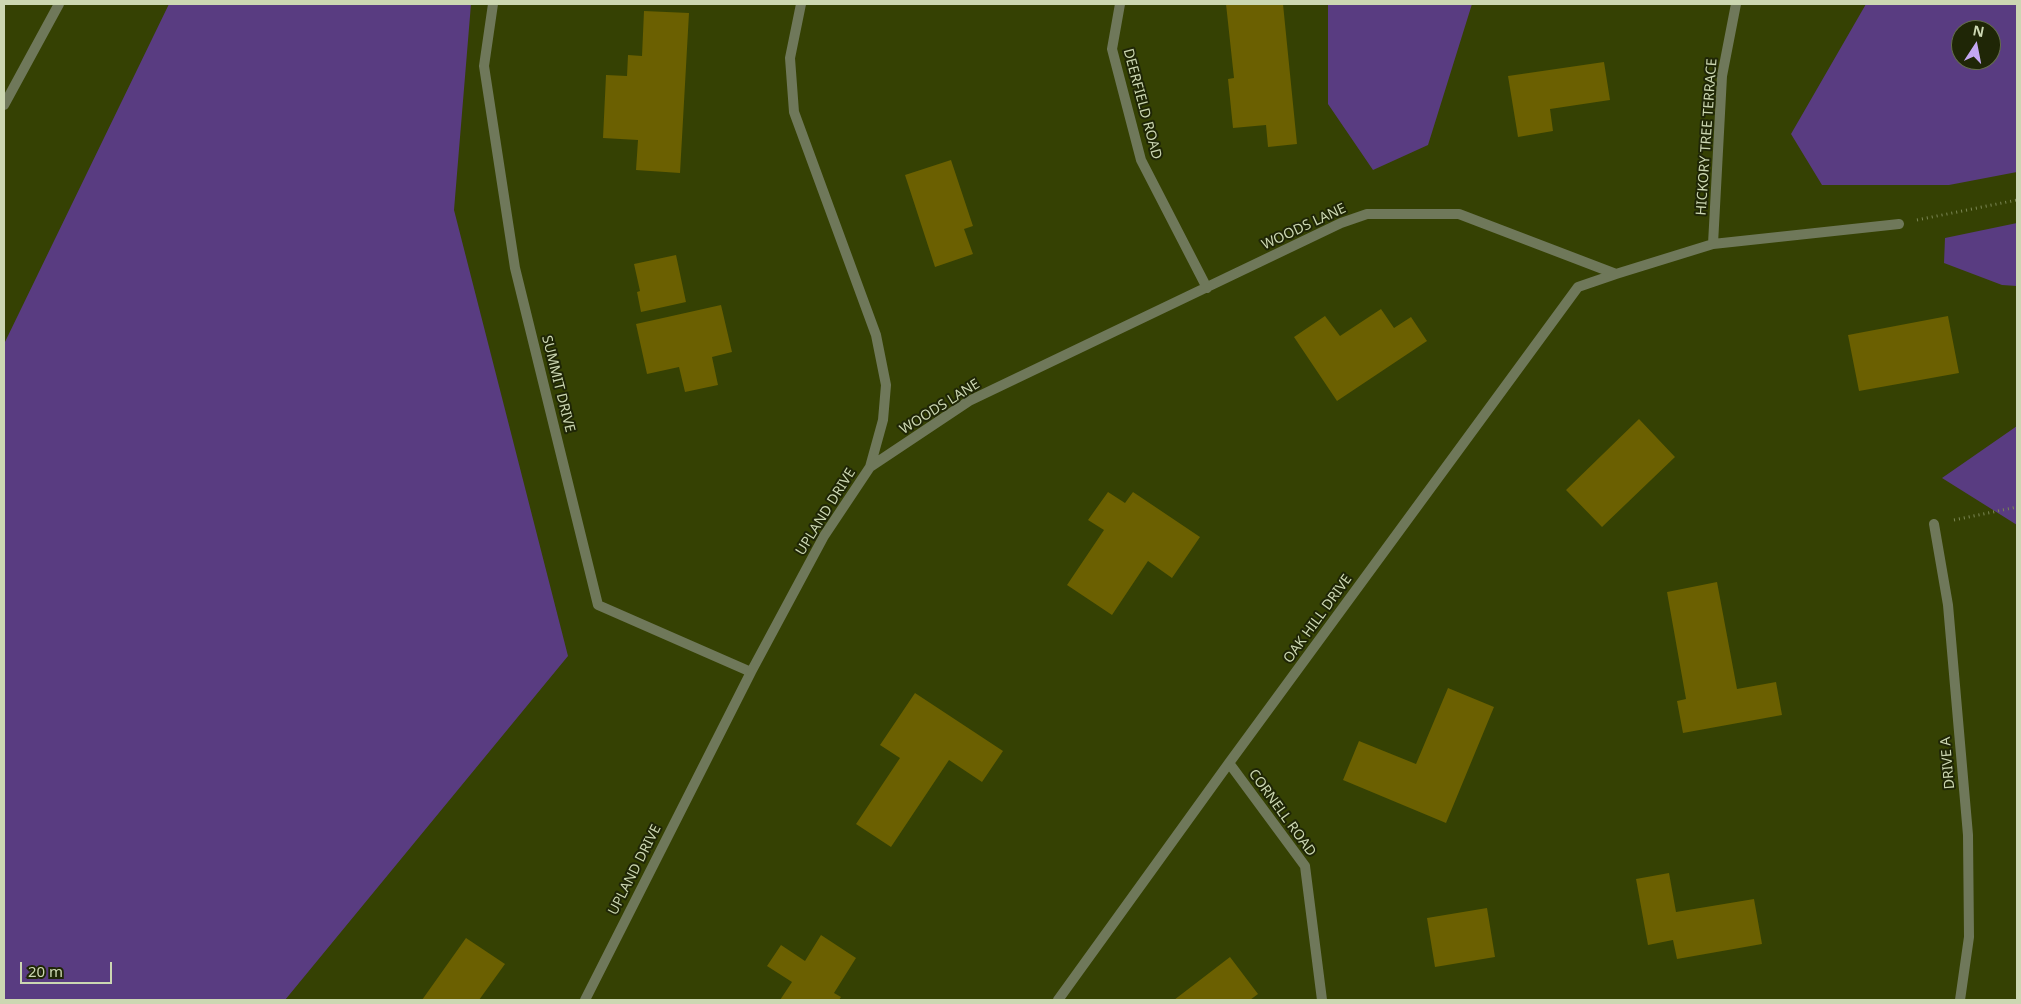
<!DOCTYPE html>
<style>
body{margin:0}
#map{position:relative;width:2021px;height:1004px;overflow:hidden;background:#354103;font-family:"Noto Sans",sans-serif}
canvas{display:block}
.frame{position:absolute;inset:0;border:5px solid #ccd7b2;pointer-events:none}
.north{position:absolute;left:1951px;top:20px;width:50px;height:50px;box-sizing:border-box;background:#1f2606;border:1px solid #646d4b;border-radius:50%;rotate:11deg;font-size:14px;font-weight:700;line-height:20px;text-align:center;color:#ccd7b2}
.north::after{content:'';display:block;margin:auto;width:18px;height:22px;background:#c3a7f2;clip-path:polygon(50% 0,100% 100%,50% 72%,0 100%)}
.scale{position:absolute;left:20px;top:962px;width:92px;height:22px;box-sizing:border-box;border:2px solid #ccd7b2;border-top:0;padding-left:6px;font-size:15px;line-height:18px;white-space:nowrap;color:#ccd7b2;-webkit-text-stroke:4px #1f2606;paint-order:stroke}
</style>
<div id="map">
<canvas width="2021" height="1004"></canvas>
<div class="frame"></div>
<div class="north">N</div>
<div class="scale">20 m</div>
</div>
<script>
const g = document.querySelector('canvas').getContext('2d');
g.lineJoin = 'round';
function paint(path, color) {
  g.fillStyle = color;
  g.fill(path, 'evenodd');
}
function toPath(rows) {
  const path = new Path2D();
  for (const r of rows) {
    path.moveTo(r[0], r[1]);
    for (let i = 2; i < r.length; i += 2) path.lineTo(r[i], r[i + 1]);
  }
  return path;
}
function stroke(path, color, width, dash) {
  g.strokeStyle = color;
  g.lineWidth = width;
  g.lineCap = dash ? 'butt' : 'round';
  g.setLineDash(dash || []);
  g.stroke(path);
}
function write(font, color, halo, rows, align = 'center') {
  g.font = font + ' "Noto Sans",sans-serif';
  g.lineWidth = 4;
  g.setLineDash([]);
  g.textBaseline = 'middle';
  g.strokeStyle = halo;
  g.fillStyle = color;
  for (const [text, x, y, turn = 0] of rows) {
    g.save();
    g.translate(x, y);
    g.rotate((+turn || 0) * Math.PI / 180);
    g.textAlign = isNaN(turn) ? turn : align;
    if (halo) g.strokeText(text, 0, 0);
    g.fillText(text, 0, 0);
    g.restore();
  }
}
const green = toPath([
 [169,4,471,4,454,210,568,656,285,1000,4,1000,4,344],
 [1328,4,1472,4,1428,145,1373,170,1328,104],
 [1866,4,2017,4,2017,172,1949,185,1822,185,1791,134],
 [1961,30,1991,30,1991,60,1961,60],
 [2017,223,2017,286,2002,285,1944,263,1945,238],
 [2017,426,2017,525,1942,478]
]);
const building = toPath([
 [1226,4,1283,4,1297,144,1268,147,1266,125,1233,128,1228,79,1234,78],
 [644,11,689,13,680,173,636,170,638,140,603,138,606,75,627,76,628,55,642,56],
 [1604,62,1610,100,1550,109,1553,131,1518,137,1508,76],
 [951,160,973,226,964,229,973,254,935,267,905,175],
 [676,255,686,302,641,312,637,292,640,291,634,264],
 [721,305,732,352,712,357,718,385,685,392,679,367,647,374,636,324],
 [1381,309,1394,328,1411,317,1427,341,1337,401,1294,337,1325,316,1340,336],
 [1948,316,1959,373,1859,391,1848,335],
 [1639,419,1675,457,1602,527,1566,490],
 [1108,492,1125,503,1133,492,1200,537,1172,578,1148,561,1112,615,1067,585,1104,530,1088,520],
 [1717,582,1737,689,1776,682,1782,715,1683,733,1677,701,1686,699,1667,592],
 [1448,688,1494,707,1446,823,1343,780,1359,741,1416,764],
 [915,693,1003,751,982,782,949,760,891,847,856,824,900,758,880,745],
 [1669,873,1676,912,1754,899,1762,944,1677,959,1673,940,1648,945,1636,879],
 [1487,908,1495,957,1435,967,1427,918],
 [821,935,856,958,834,993,841,997,839,1000,780,1000,792,982,767,966,781,945,805,961],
 [466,938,505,964,479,1000,422,1000],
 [1230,957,1258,994,1250,1000,1174,1000]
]);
const path = toPath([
 [1917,220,2017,200],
 [1954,520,2017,507]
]);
const minor = toPath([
 [493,4,484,66,515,268,598,605,751,672],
 [1120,4,1112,49,1141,160,1207,288],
 [4,105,59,4],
 [1713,244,1722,76,1736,4],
 [870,467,969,401,1341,223,1367,214,1459,214,1616,274,1713,244,1899,224],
 [1934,524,1948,605,1968,835,1969,937,1960,1000],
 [1229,763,1305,866,1322,1000],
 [585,1000,751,672,824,536,870,467,883,420,886,385,876,335,794,112,790,58,801,4],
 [1058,1000,1229,763,1578,287,1616,274]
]);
const streetNames = [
 ["DEERFIELD ROAD",1142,104,75],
 ["HICKORY TREE TERRACE",1707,137,-86],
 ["WOODS LANE",1304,227,-25],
 ["SUMMIT DRIVE",558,384,76],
 ["WOODS LANE",940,407,-32],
 ["UPLAND DRIVE",826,512,-58],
 ["OAK HILL DRIVE",1318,619,-54],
 ["DRIVE A",1948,763,-95],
 ["CORNELL ROAD",1282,813,54],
 ["UPLAND DRIVE",635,870,-63]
];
paint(green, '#593c81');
paint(building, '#6b6001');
stroke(path, '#7b8654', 3, [1, 4]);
stroke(minor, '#6f785a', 10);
write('14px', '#ccd7b2', '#1f2606', streetNames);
</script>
